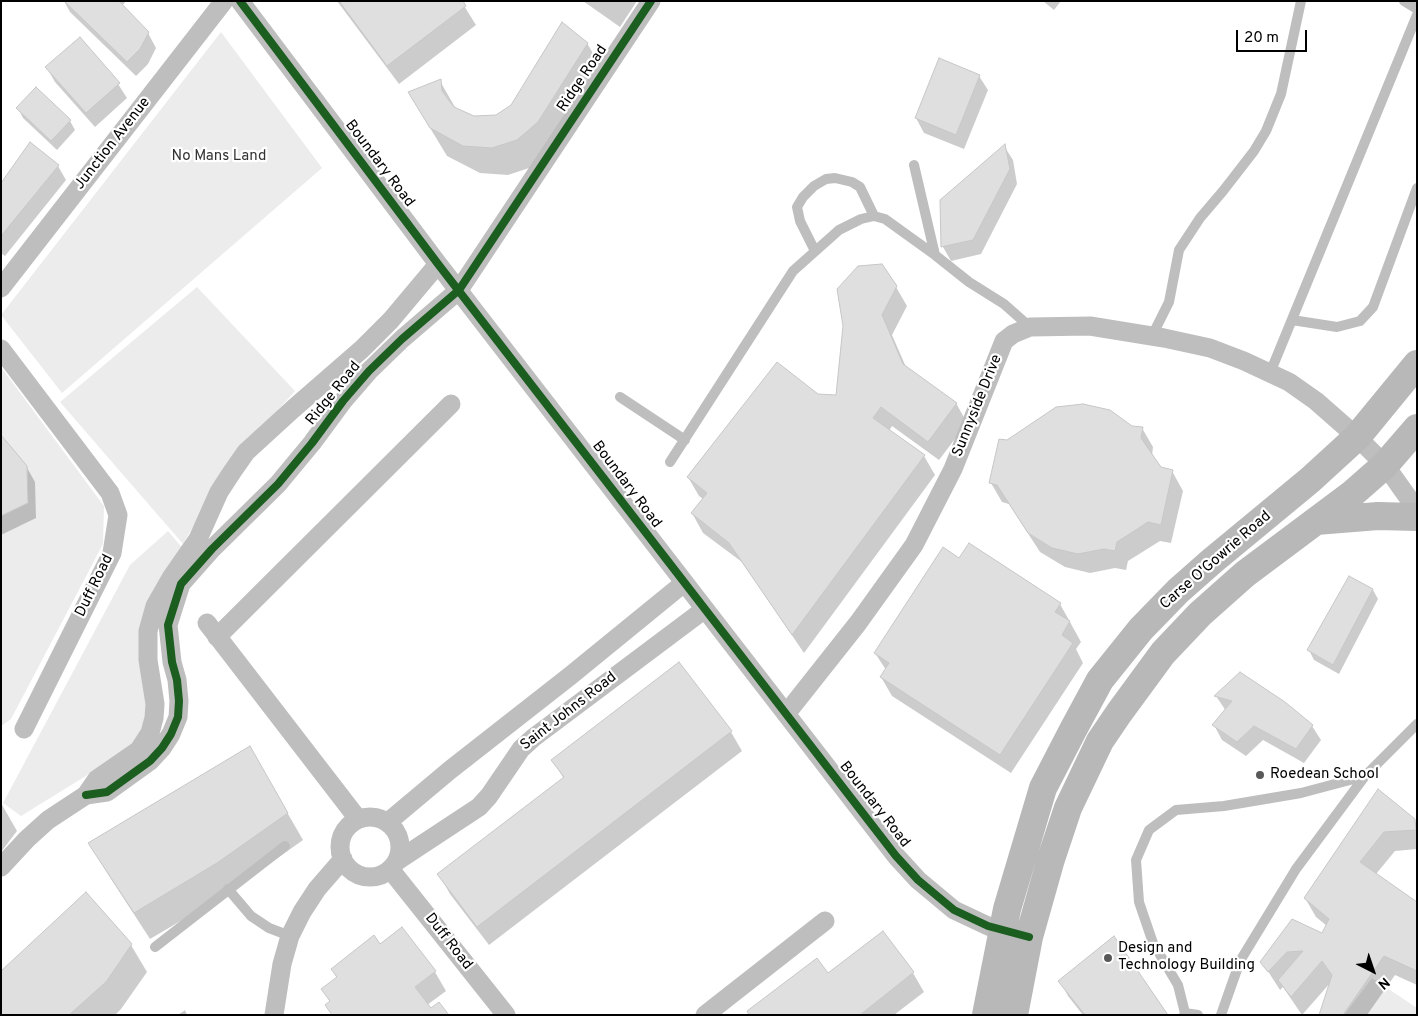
<!DOCTYPE html>
<style>
body{margin:0}
#map{position:relative;width:1418px;height:1016px;overflow:hidden;background:#fff;font-family:Overpass,sans-serif}
canvas{display:block}
.frame{position:absolute;inset:0;border:2px solid #000;pointer-events:none}
.north{position:absolute;left:1348px;top:946px;width:50px;height:50px;-webkit-text-stroke:4px #fff;paint-order:stroke;rotate:139deg;font-size:14px;font-weight:700;line-height:20px;text-align:center;color:#000}
.north::after{content:'';display:block;margin:auto;width:18px;height:22px;background:#000;clip-path:polygon(50% 0,100% 100%,50% 72%,0 100%)}
.scale{position:absolute;left:1236px;top:30px;width:71px;height:22px;box-sizing:border-box;border:2px solid #000;border-top:0;padding-left:6px;font-size:15px;line-height:18px;white-space:nowrap;color:#000;-webkit-text-stroke:4px #fff;paint-order:stroke}
</style>
<div id="map">
<canvas width="1418" height="1016"></canvas>
<div class="frame"></div>
<div class="north">N</div>
<div class="scale">20 m</div>
</div>
<script>
const g = document.querySelector('canvas').getContext('2d');
g.lineJoin = 'round';
function paint(path, color) {
  g.fillStyle = color;
  g.fill(path, 'evenodd');
}
function toPath(rows) {
  const path = new Path2D();
  for (const r of rows) {
    if (r.length === 3) {
      path.moveTo(r[0] + r[2], r[1]);
      path.arc(r[0], r[1], r[2], 0, 2 * Math.PI);
      continue;
    }
    path.moveTo(r[0], r[1]);
    for (let i = 2; i < r.length; i += 2) path.lineTo(r[i], r[i + 1]);
  }
  return path;
}
function stroke(path, color, width, dash) {
  g.strokeStyle = color;
  g.lineWidth = width;
  g.lineCap = dash ? 'butt' : 'round';
  g.setLineDash(dash || []);
  g.stroke(path);
}
function write(font, color, halo, rows, align = 'center') {
  g.font = font + ' Overpass,sans-serif';
  g.lineWidth = 4.5;
  g.setLineDash([]);
  g.textBaseline = 'middle';
  g.strokeStyle = halo;
  g.fillStyle = color;
  for (const [text, x, y, turn = 0] of rows) {
    g.save();
    g.translate(x, y);
    g.rotate((+turn || 0) * Math.PI / 180);
    g.textAlign = isNaN(turn) ? turn : align;
    if (halo) g.strokeText(text, 0, 0);
    g.fillText(text, 0, 0);
    g.restore();
  }
}
const green = toPath([
 [221,32,322,168,62,393,1,315],
 [197,287,295,391,229,465,183,544,60,402],
 [1,367,104,506,103,544,11,719,1,726],
 [168,531,185,551,152,600,149,721,136,745,21,816,3,803,130,565],
 [1372,978,1417,1008,1417,1015,1344,1015]
]);
const shadow = toPath([
 [64,1,126,1,122,6,148,33,156,48,148,64,136,76,70,12],
 [337,1,461,1,476,25,399,84],
 [583,1,637,1,620,27],
 [1043,1,1061,1,1054,10],
 [587,43,603,71,532,167,508,175,480,173,447,156,409,93,440,81,456,109,474,117,496,117,512,106],
 [47,68,118,84,127,98,95,127,55,82],
 [979,76,988,90,964,149,924,133,916,118],
 [18,108,70,121,75,130,57,150,23,118],
 [1004,146,1013,160,1017,184,981,254,951,261,943,247],
 [58,166,66,180,5,256,1,253,1,186],
 [896,287,907,306,892,335,906,367,956,403,967,423,939,460,892,426,889,431,924,456,935,475,804,653,742,562,703,533,692,513,703,499,699,496,688,477,817,395,837,397],
 [1131,427,1142,428,1153,447,1152,456,1160,469,1172,471,1183,491,1171,543,1160,541,1128,561,1126,570,1115,568,1090,573,1065,567,1040,552,1009,504,1002,502,991,483,1007,441],
 [1,437,26,466,35,482,36,518,1,535],
 [960,560,1060,604,1081,642,1076,649,1083,663,1011,773,892,696,881,677,886,670,875,653],
 [1373,590,1378,599,1339,674,1314,660,1309,650],
 [679,664,731,732,742,751,489,945,450,894,439,874,564,779,553,760],
 [1216,696,1312,726,1321,740,1304,763,1263,740,1246,756,1222,740,1214,725,1226,711],
 [250,748,303,840,233,890,150,939,106,871,90,844],
 [1378,791,1414,820,1417,824,1417,849,1395,851,1376,874,1417,903,1417,985,1395,975,1367,1015,1320,1015,1331,982,1302,1015,1283,987,1280,990,1262,962,1322,934,1327,926,1316,917,1305,898],
 [1,803,17,831,1,852],
 [86,893,131,945,147,972,121,1009,115,1015,1,1015],
 [380,945,435,972,446,991,427,1005,431,1010,330,1002,323,989,337,978,332,969],
 [913,973,924,992,894,1015,750,1015,828,975],
 [1060,981,1167,1015,1083,1015,1068,996],
 [185,1010,187,1015,178,1015]
]);
const building = toPath([
 [64,1,119,1,149,32,140,49,127,62,64,1],
 [339,1,463,1,466,6,387,66,339,1],
 [562,22,588,43,538,122,517,140,492,148,463,146,430,128,408,92,441,79,442,91,454,107,474,116,496,115,511,105,562,22],
 [80,37,120,83,86,113,45,67,80,37],
 [939,58,980,75,956,135,915,118,939,58],
 [36,87,71,120,51,141,16,108,36,87],
 [30,142,59,165,1,236,1,183,30,142],
 [1005,144,1010,169,973,240,941,247,940,200,1005,144],
 [882,264,897,286,882,315,903,364,957,403,928,442,881,407,873,418,925,455,792,635,729,543,691,513,707,493,687,477,777,362,818,394,836,395,843,326,837,289,858,266,882,264],
 [1083,404,1110,410,1132,426,1143,427,1141,438,1161,467,1173,470,1161,525,1148,522,1117,542,1115,551,1104,549,1078,554,1052,548,1028,533,997,485,989,483,999,439,1007,440,1056,407,1083,404],
 [1,435,27,466,28,503,1,516,1,435],
 [969,543,1061,603,1055,612,1070,621,1062,635,1073,643,1000,755,880,677,889,663,874,653,943,547,959,558,969,543],
 [1349,576,1373,589,1333,665,1307,650,1349,576],
 [679,662,732,731,477,927,437,874,564,777,551,760,679,662],
 [1240,672,1285,702,1313,725,1296,749,1254,726,1237,742,1212,725,1232,701,1214,696,1240,672],
 [250,746,288,813,217,863,134,913,88,843,250,746],
 [1378,789,1415,819,1416,830,1384,832,1360,862,1417,902,1417,971,1384,956,1343,1015,1319,1015,1332,975,1322,961,1291,997,1278,980,1303,951,1287,952,1268,972,1260,962,1292,919,1322,933,1329,919,1304,898,1378,789],
 [86,892,132,944,106,982,69,1015,1,1015,1,971,86,892],
 [402,927,436,971,415,987,431,1008,439,1002,449,1015,332,1015,325,1005,330,1001,321,989,337,977,331,969,374,935,380,944,402,927],
 [883,931,914,972,860,1015,749,1015,747,1011,817,958,828,973,883,931],
 [1114,936,1168,1015,1085,1015,1058,981,1114,936]
]);
const lane = toPath([
 [1404,1,1417,9],
 [914,165,935,255],
 [815,251,800,221,797,207,803,197,814,186,826,179,835,178,852,182,860,187,874,216],
 [1292,320,1337,327,1360,321,1373,307,1417,188],
 [1152,336,1169,302,1179,250,1200,218,1223,191,1254,151,1266,131,1281,94,1301,1],
 [1270,373,1417,15],
 [620,397,685,440],
 [670,462,793,271,839,230,861,219,874,216,885,219,935,255,969,282,1004,304,1030,327],
 [228,889,251,916,269,928,290,936],
 [155,947,285,846],
 [1185,1013,1198,1015],
 [1184,1015,1185,1013,1178,985,1153,943,1139,902,1136,860,1149,830,1176,810,1224,806,1301,793,1365,776],
 [1221,1015,1240,961,1296,869,1365,776,1417,724]
]);
const street = toPath([
 [240,1,438,264,896,856,918,880,954,910,988,926,1013,933],
 [1,288,224,1],
 [1,349,110,493,118,515,112,553,24,729],
 [207,623,358,819],
 [217,637,451,404],
 [786,714,858,623,914,545,953,469,1004,341,1013,334,1030,327,1090,326,1164,338,1210,348,1244,361,1289,382,1316,401,1357,437,1385,465,1417,510],
 [86,795,107,792,150,761,162,748,171,734,178,717,179,701,177,680,172,662,168,625,181,584,212,549,278,484,312,443,343,401,369,371,402,339,459,290,651,1],
 [370,847,30],
 [388,822,450,770,570,676,684,583],
 [397,861,479,807,489,796,521,749,533,738,705,609],
 [1,867,27,839,48,820,86,795,97,779,139,750,150,733,154,718,155,704,148,660,148,631,155,606,171,578,198,539,219,492,232,472,246,452,293,409,362,349,391,320,438,264],
 [390,869,506,1015],
 [274,1015,282,964,290,936,302,912,317,889,343,859],
 [705,1015,825,921]
]);
const secondary = toPath([
 [1316,521,1378,516,1417,517],
 [986,1015,1007,909,1043,788,1073,730,1100,680,1141,629,1178,591,1212,561,1310,480,1357,437,1417,364],
 [1014,1015,1029,937,1051,859,1068,808,1100,741,1119,713,1163,653,1200,614,1245,574,1352,494,1385,465,1417,428]
]);
const cycleway = toPath([
 [240,1,438,264,896,856,918,880,954,910,988,926,1029,937],
 [86,795,107,792,150,761,162,748,171,734,178,717,179,701,177,680,172,662,168,625,181,584,212,549,278,484,312,443,343,401,369,371,402,339,459,290,651,1]
]);
const markers = [
 [1260,775,5,"#595959"],
 [1108,958,5,"#595959"]
];
const streetNames = [
 ["Ridge Road",583,79,-56],
 ["Junction Avenue",113,144,-52],
 ["Boundary Road",379,164,53],
 ["Ridge Road",334,394,-51],
 ["Sunnyside Drive",978,406,-68],
 ["Boundary Road",626,485,53],
 ["Carse O'Gowrie Road",1216,561,-41],
 ["Duff Road",95,586,-64],
 ["Saint Johns Road",569,712,-38],
 ["Boundary Road",874,805,52],
 ["Duff Road",448,942,52]
];
const parkNames = [
 ["No Mans Land",219,157]
];
const poiNames = [
 ["Roedean School",1270,775],
 ["Design and",1118,949],
 ["Technology Building",1118,966]
];
paint(green, '#ececec');
paint(shadow, '#0003');
paint(building, '#dfdfdf');
stroke(building, '#c7c7c7', 1);
stroke(lane, '#bebebe', 10);
stroke(street, '#bebebe', 19);
stroke(secondary, '#b8b8b8', 28);
stroke(cycleway, '#1b5e20', 8);
for (const [x, y, r, color] of markers) {
  const dot = new Path2D();
  dot.arc(x, y, r, 0, 2 * Math.PI);
  g.fillStyle = color;
  g.fill(dot);
  stroke(dot, '#fff', 2);
}
write('15px', '#000', '#fff', streetNames);
write('15px', '#333', '#fff', parkNames);
write('15px', '#000', '#fff', poiNames, 'left');
</script>
